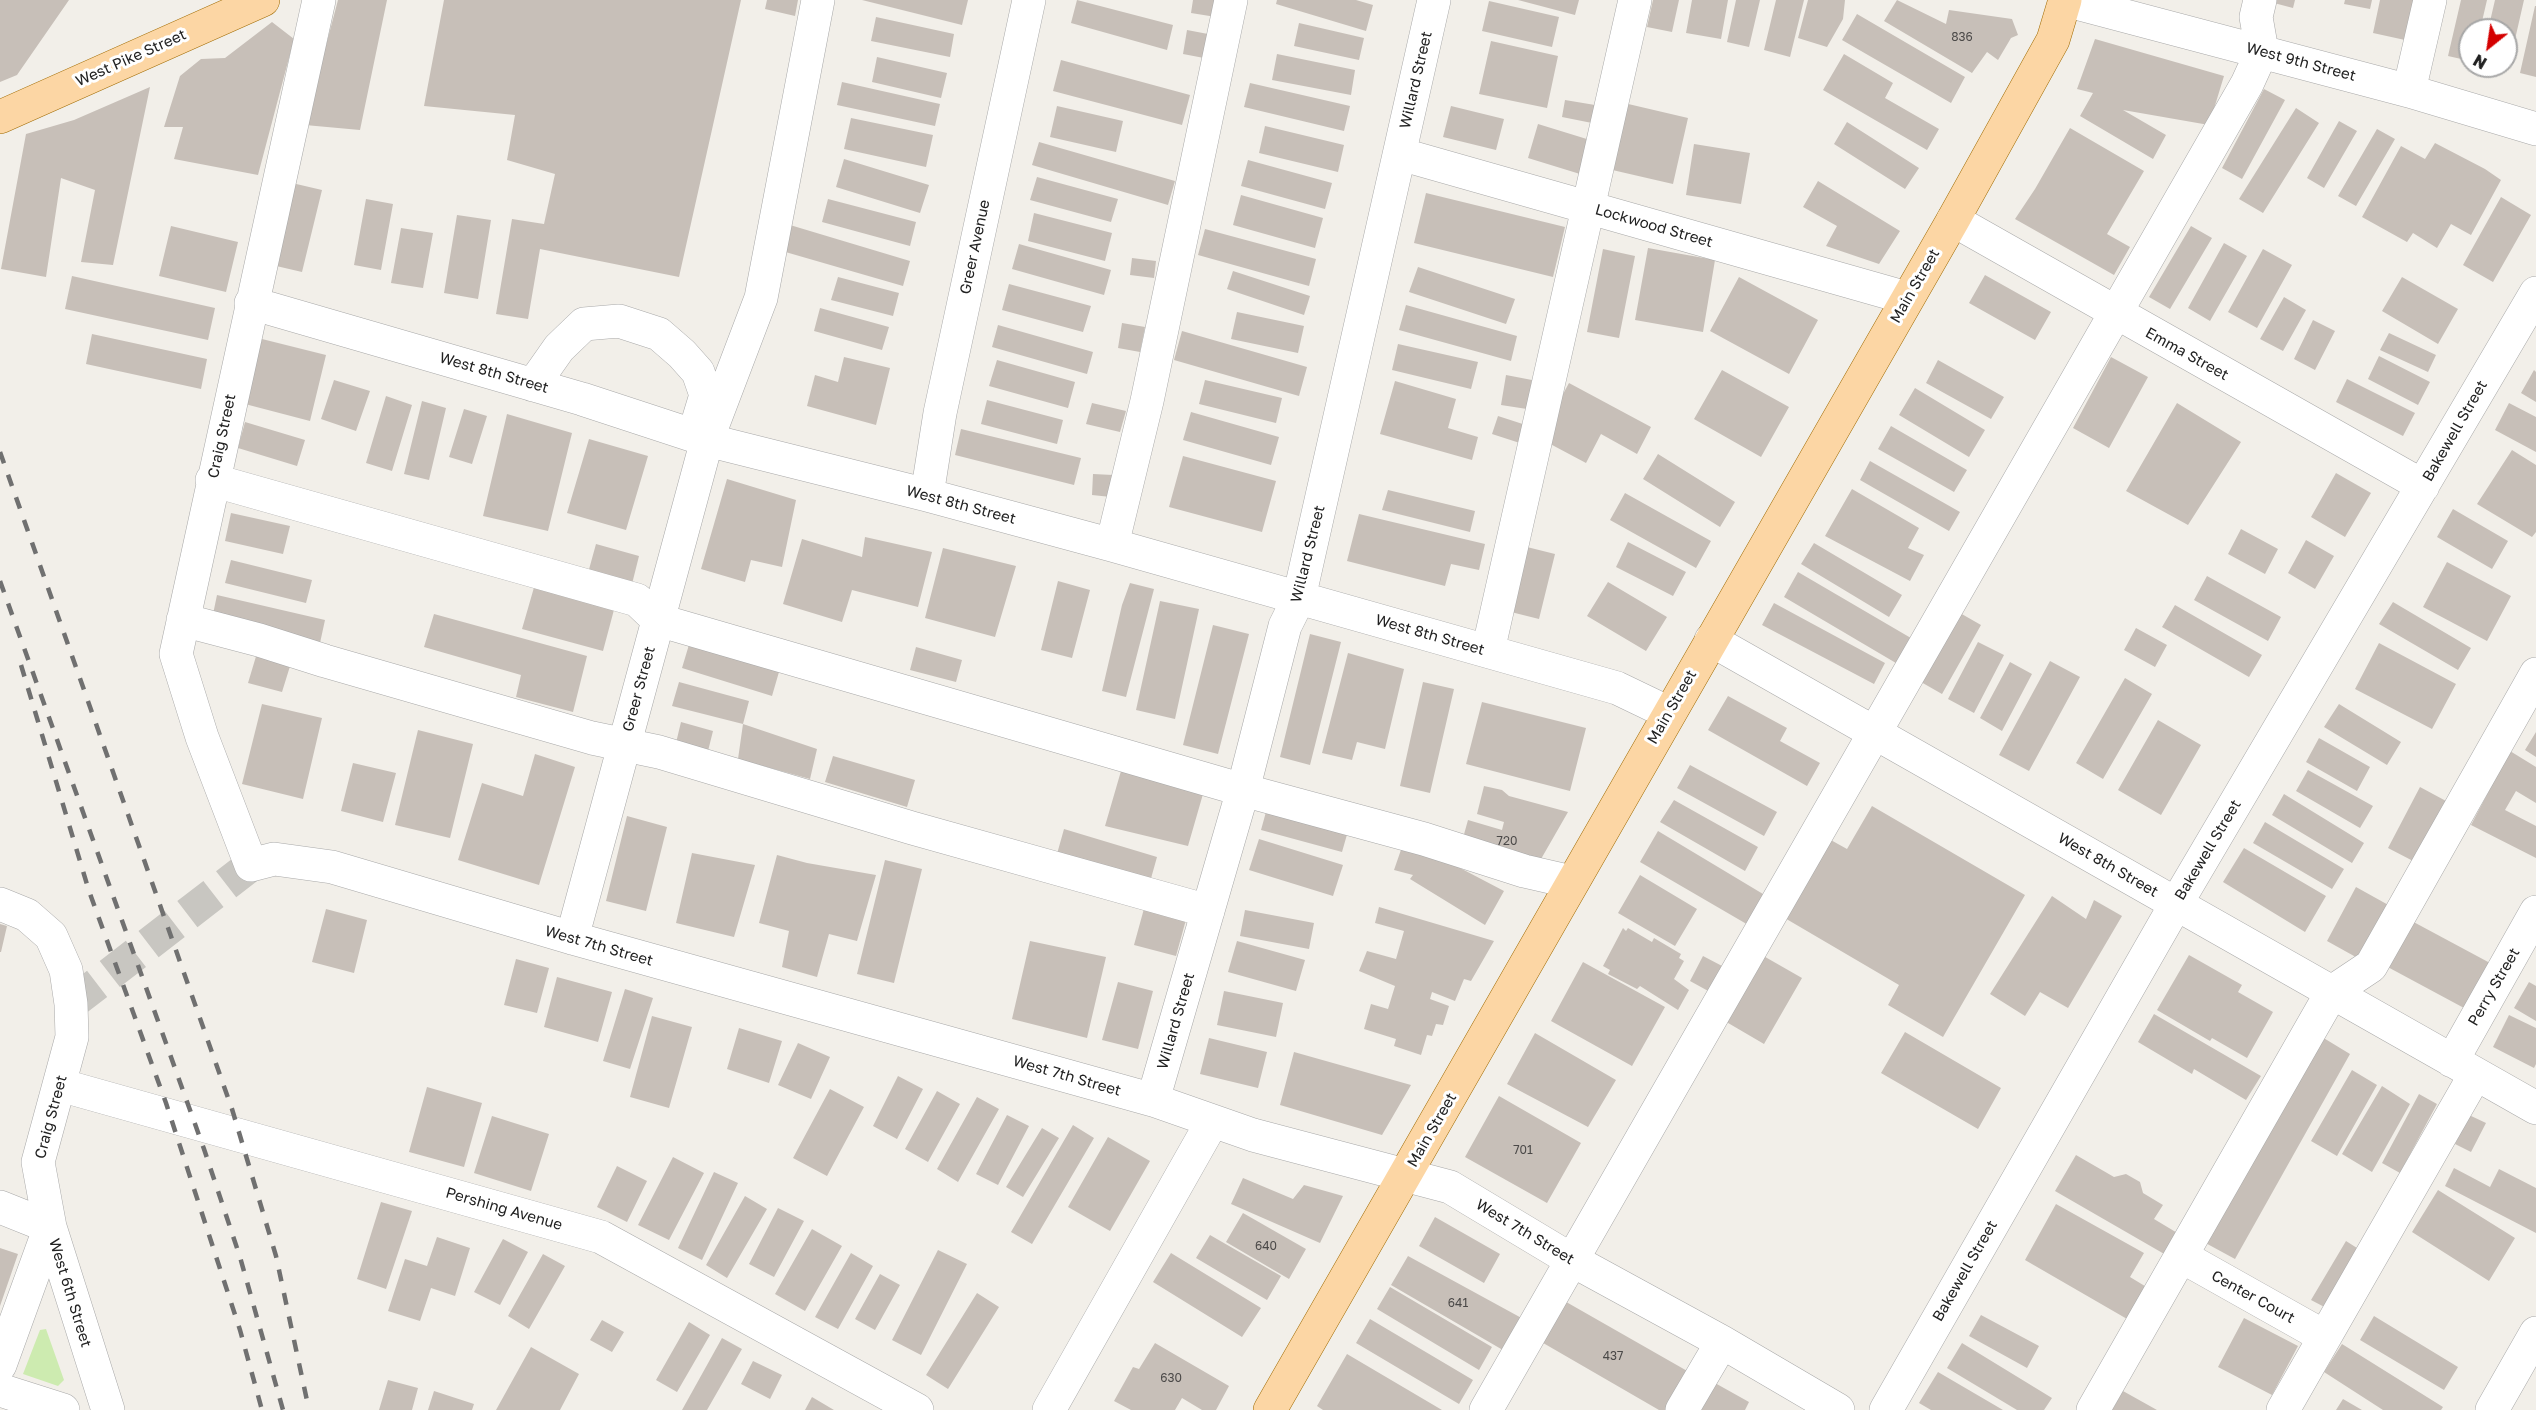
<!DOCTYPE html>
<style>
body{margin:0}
#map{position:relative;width:2536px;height:1410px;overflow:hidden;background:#f2efe9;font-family:"Golos Text",sans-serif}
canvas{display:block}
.north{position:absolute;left:2458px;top:18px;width:60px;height:60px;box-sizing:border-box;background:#fff;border:2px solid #a7a7a7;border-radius:50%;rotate:210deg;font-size:16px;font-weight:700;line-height:24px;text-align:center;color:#222}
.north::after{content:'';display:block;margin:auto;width:21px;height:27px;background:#d40000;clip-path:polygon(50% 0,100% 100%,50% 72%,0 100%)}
</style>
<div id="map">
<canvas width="2536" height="1410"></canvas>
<div class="north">N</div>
</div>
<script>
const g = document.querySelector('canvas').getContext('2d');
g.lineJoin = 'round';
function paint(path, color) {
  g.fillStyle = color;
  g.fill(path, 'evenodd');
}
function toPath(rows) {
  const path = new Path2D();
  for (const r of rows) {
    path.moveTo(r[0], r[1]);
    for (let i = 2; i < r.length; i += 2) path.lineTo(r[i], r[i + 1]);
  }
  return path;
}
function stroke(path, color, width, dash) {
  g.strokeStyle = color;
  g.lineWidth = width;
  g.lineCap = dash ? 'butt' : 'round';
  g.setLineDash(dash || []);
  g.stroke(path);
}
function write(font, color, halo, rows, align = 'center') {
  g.font = font + ' "Golos Text",sans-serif';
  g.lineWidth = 6;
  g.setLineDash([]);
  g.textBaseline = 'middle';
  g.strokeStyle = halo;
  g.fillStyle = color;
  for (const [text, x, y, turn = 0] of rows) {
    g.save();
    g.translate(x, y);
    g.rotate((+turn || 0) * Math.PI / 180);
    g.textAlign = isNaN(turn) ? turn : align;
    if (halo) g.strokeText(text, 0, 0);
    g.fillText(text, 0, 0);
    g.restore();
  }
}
const grass = toPath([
 [46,1329,64,1380,58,1386,23,1374,40,1330]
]);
const building = toPath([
 [0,0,69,0,17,75,0,82],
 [338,0,387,0,360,130,305,125],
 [444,0,741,0,679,277,540,249,528,319,496,314,512,219,544,224,555,174,507,160,515,115,424,106],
 [767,0,798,0,795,16,765,9],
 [862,0,968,0,962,25],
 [1077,0,1173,25,1167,50,1071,23],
 [1193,0,1218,0,1216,17,1191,13],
 [1277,0,1356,0,1373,5,1366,31,1276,4],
 [1518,0,1579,0,1575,15],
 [1653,0,1679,0,1672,32,1647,27],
 [1692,0,1728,0,1721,39,1686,33],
 [1736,0,1760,0,1749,47,1727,42],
 [1776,0,1804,0,1790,57,1764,50],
 [1808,0,1845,0,1843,19,1827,47,1798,38],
 [1897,0,1946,24,1949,10,2012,19,2018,35,2011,38,1998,60,1987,52,1972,73,1884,21],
 [2275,0,2295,0,2293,8,2274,3],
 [2345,0,2372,0,2370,9,2344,4],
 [2380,0,2414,0,2405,40,2373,33],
 [2461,0,2487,0,2480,30,2470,30,2470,61,2448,56],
 [2495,0,2524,0,2508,70,2495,67,2506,66,2506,30,2488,30],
 [1489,1,1559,17,1552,47,1482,31],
 [2535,6,2536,6,2536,77,2520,73],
 [1857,14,1965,77,1951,103,1842,40],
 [876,17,954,34,950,57,871,41],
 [272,22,294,39,258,175,174,159,183,127,164,127,180,76,201,59,225,58],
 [1299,23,1364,38,1359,60,1294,46],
 [1187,30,1208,34,1204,58,1183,54],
 [2095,39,2224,76,2209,125,2123,110,2166,135,2153,159,2080,116,2093,93,2077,89],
 [1491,41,1558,56,1547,108,1479,94],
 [1277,54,1355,70,1351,95,1272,80],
 [1844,54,1893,83,1885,98,1939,129,1927,150,1823,90],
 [877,57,947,73,941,98,872,82],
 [1061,60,1190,95,1182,125,1053,91],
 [842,82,940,104,935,126,837,105],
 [1250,83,1350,106,1344,131,1244,107],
 [150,87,113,265,81,262,95,190,61,178,46,277,1,269,26,134,74,120],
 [2264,89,2285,100,2242,179,2222,168],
 [1565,100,1595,105,1592,123,1562,117],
 [1624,103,1688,118,1673,184,1608,169],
 [1057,106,1123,121,1116,152,1050,137],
 [1451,106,1504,119,1496,150,1443,137],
 [2296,108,2319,123,2263,213,2239,199],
 [851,118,933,135,926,167,844,149],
 [2339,121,2357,131,2324,188,2307,178],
 [1847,122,1919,168,1905,189,1834,144],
 [1538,124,1590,140,1580,174,1528,158],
 [1265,126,1344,145,1338,172,1259,153],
 [2070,128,2144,171,2107,234,2130,247,2114,275,2015,219,2035,189],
 [2377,129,2395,139,2356,206,2338,196],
 [1039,142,1175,181,1168,205,1032,165],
 [2435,143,2485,169,2501,180,2471,235,2451,224,2437,248,2413,233,2407,242,2362,217,2401,146,2425,159],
 [1694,144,1750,153,1741,204,1686,195],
 [844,159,929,185,920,213,836,187],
 [1248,160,1332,183,1325,209,1241,186],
 [1037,177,1118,199,1111,222,1030,200],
 [1818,181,1900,231,1879,264,1826,246,1837,226,1803,207],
 [292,183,322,190,302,272,272,265],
 [1426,193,1565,227,1553,277,1414,243],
 [1241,195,1323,218,1315,248,1233,225],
 [2501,197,2531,215,2493,282,2463,265],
 [366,199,393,204,381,270,354,265],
 [828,199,916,222,910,246,822,222],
 [1034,213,1112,233,1105,261,1028,241],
 [457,215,491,220,478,299,444,293],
 [790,225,910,261,903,286,782,251],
 [171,226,238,242,226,292,159,276],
 [2191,226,2212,238,2170,309,2149,297],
 [401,228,433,233,423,288,391,283],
 [1205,229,1316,259,1309,286,1198,255],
 [2224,243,2247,256,2210,321,2188,308],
 [1019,244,1111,270,1104,295,1012,269],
 [1648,248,1715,260,1703,332,1635,320],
 [1603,249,1635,256,1619,338,1587,332],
 [2263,249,2292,265,2257,328,2228,312],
 [1132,258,1156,261,1154,278,1130,275],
 [1418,267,1515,299,1506,324,1409,292],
 [1233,271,1310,296,1304,315,1227,289],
 [1985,275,2051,312,2035,340,1969,303],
 [72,276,215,308,208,340,65,309],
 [838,277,899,293,893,316,831,300],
 [1739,277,1818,320,1789,374,1710,331],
 [2402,277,2458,309,2438,344,2382,311],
 [1009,284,1091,306,1083,332,1002,310],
 [2284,297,2306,310,2283,351,2260,339],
 [1406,305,1517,336,1511,361,1399,330],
 [820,308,889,327,882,350,814,331],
 [1237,312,1304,326,1298,353,1231,339],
 [2313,320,2335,331,2315,370,2294,359],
 [1122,323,1145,327,1140,352,1118,348],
 [998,325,1093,352,1087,374,992,347],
 [1182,331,1307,367,1299,396,1174,360],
 [2389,333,2436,355,2428,372,2380,350],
 [92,334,207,359,201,389,86,364],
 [262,339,326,355,310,421,245,404],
 [1398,344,1478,362,1471,389,1392,370],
 [2379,356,2430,382,2418,405,2368,379],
 [844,357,890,368,876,425,807,406,815,375,838,382],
 [2111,357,2148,377,2109,448,2073,428],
 [997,360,1075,382,1068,408,989,386],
 [1938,360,2004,397,1991,419,1926,383],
 [1722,370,1789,407,1761,457,1694,419],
 [2534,370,2536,372,2536,402,2521,393],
 [1506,375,1532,380,1527,409,1501,405],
 [2347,379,2415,413,2403,436,2336,402],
 [334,380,370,391,356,431,321,419],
 [1205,380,1282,398,1276,423,1199,404],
 [1395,381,1456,399,1448,428,1478,437,1472,460,1380,434],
 [1569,383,1651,427,1637,454,1601,434,1586,463,1539,438],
 [1915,388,1985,430,1969,457,1899,415],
 [386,396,412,405,392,471,366,463],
 [987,400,1063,420,1057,444,981,424],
 [422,401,446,408,429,480,404,474],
 [1092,403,1126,411,1120,432,1086,424],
 [2177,403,2241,442,2188,525,2126,491],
 [2509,403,2536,417,2536,452,2495,430],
 [464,409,487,416,472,464,449,457],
 [1191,412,1279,437,1271,465,1183,440],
 [507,414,572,433,548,531,483,516],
 [1498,416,1532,427,1526,445,1492,434],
 [245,422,305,440,297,466,238,448],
 [1891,426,1967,470,1954,492,1878,449],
 [961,429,1081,458,1074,485,955,455],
 [589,439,648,456,626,530,567,513],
 [2512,450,2536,465,2536,532,2532,537,2477,504],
 [1658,454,1735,502,1720,527,1643,479],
 [1183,456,1276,481,1262,532,1169,507],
 [1870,461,1960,512,1949,531,1860,480],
 [2336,473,2371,493,2345,537,2311,517],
 [1093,474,1113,475,1111,497,1092,495],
 [727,479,796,500,782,567,751,560,745,582,701,569],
 [1852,489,1919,528,1908,548,1924,555,1910,581,1825,536],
 [1388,490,1475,511,1470,532,1382,510],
 [1625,493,1711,541,1696,568,1610,520],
 [2453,509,2508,541,2492,569,2437,537],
 [231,513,290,526,283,554,225,541],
 [1359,514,1485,544,1479,570,1451,564,1445,586,1347,561],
 [2241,529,2278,549,2265,574,2228,554],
 [865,537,932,552,918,607,852,590,842,622,783,604,802,539,862,557],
 [2306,540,2334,556,2315,589,2288,573],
 [1628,542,1686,572,1673,596,1616,567],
 [1814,543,1902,595,1889,617,1801,564],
 [596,544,639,556,632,584,588,573],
 [1527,547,1555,554,1539,619,1511,612],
 [943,548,1016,566,995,637,925,618],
 [231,560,312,580,306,603,225,583],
 [2447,562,2511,596,2487,641,2423,607],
 [1798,572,1916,641,1901,666,1784,597],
 [2207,576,2281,617,2268,641,2194,600],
 [1058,581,1090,590,1072,658,1041,650],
 [1608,582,1667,617,1646,651,1587,616],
 [1130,583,1154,589,1126,697,1102,691,1122,605],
 [535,584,615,606,603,651,522,629],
 [217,595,325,620,320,643,212,619],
 [1160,601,1199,609,1175,719,1136,710],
 [2393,602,2471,648,2458,670,2379,624],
 [1774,603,1885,663,1874,684,1762,625],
 [2175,605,2262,655,2249,677,2162,627],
 [1960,613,1981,625,1942,694,1921,682],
 [434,614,587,656,573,712,516,697,521,675,424,647],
 [1213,625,1249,634,1218,754,1183,745],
 [2136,628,2167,645,2155,667,2124,650],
 [1310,634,1341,642,1310,765,1280,757],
 [691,638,781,665,772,696,682,668],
 [1978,642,2004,655,1974,713,1948,699],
 [2379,643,2456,684,2432,729,2355,689],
 [916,647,962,660,956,682,910,670],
 [257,653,291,663,282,692,248,683],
 [1348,653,1404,669,1385,749,1357,742,1352,760,1322,753],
 [2050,661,2080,677,2029,771,1999,755],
 [2010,662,2032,674,2002,731,1980,718],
 [2125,678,2152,694,2103,779,2076,763],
 [679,682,749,701,743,724,672,706],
 [1423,682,1454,689,1430,793,1400,786],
 [1728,696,1787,728,1780,741,1820,763,1807,786,1708,730],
 [1482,702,1586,728,1570,791,1466,764],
 [262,704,322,718,303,799,242,784],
 [2339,704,2401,742,2387,765,2324,727],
 [2158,720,2201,745,2161,815,2118,790],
 [681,722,713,731,707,755,675,747],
 [743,724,817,749,810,779,738,759],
 [418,730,473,744,450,838,395,825],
 [2536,732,2536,757,2525,750],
 [2319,738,2370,767,2357,791,2306,762],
 [2510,751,2536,767,2536,803,2516,791,2505,810,2536,826,2536,858,2471,825],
 [535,754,575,767,539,885,458,860,482,783,523,796],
 [833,756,915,780,907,807,825,782],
 [353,763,396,773,383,822,341,811],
 [1690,765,1777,812,1764,836,1677,788],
 [2308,770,2373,806,2360,828,2296,791],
 [1121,771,1203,794,1188,846,1105,826],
 [1484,786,1502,790,1509,796,1568,812,1537,866,1461,845,1468,820,1502,830,1504,822,1477,814],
 [2420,787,2446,801,2415,862,2388,848],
 [2284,794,2364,843,2352,863,2272,815],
 [1674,800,1758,847,1745,871,1660,822],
 [1269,801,1350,824,1342,852,1261,830],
 [1872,806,2025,895,1943,1037,1888,1005,1899,985,1783,917,1829,839,1847,849],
 [627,816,667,827,646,911,606,901],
 [2265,822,2344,869,2332,889,2253,843],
 [1064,829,1157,857,1150,882,1057,854],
 [1658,831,1768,897,1750,926,1640,862],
 [1259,839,1343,865,1333,896,1249,870],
 [1403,844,1441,858,1504,891,1485,925,1410,879,1413,875,1394,870],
 [2244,848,2326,896,2305,932,2223,882],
 [692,853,755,865,734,937,676,923],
 [777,855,807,863,876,875,857,941,829,934,817,977,782,967,789,931,759,923],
 [885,860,922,869,894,983,857,974],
 [1640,875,1697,909,1675,946,1618,913],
 [2356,887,2392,907,2363,961,2327,941],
 [2052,896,2086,919,2094,900,2122,916,2068,1008,2040,992,2025,1016,1990,994],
 [1145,905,1187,916,1176,956,1134,945],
 [1379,907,1494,941,1471,981,1464,979,1455,1001,1432,992,1430,999,1449,1006,1443,1025,1436,1024,1432,1036,1427,1035,1421,1055,1394,1046,1396,1039,1364,1029,1371,1004,1388,1009,1395,986,1359,971,1367,951,1396,959,1404,931,1375,923],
 [326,909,367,920,354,973,312,962],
 [1245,910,1314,923,1309,949,1240,936],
 [2408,919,2490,963,2464,1008,2384,965],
 [0,924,7,926,1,952,0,952],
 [1623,928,1626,931,1628,928,1652,942,1654,938,1681,954,1679,958,1684,961,1674,979,1689,990,1678,1010,1640,986,1637,989,1608,974,1610,970,1603,966],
 [1030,941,1106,957,1087,1038,1012,1019],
 [1237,941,1305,960,1296,991,1228,972],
 [1760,954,1802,978,1764,1044,1723,1020],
 [2189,955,2242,985,2238,992,2273,1012,2247,1058,2212,1038,2210,1041,2157,1010],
 [1703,956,1724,967,1710,992,1690,981],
 [516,959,549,968,537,1013,504,1005],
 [1583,962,1665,1007,1632,1066,1551,1021],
 [557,977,612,992,598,1042,544,1027],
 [1118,982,1153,991,1138,1049,1102,1040],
 [2529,982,2536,986,2536,1021,2514,1008],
 [625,989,653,998,630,1069,603,1061],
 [1224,991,1283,1003,1276,1037,1217,1025],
 [2154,1014,2261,1076,2246,1100,2194,1069,2192,1074,2138,1042],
 [2509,1015,2536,1028,2536,1064,2534,1068,2493,1047],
 [652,1016,692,1027,669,1108,630,1097],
 [739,1028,782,1041,769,1083,727,1069],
 [1905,1032,2001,1088,1978,1129,1881,1073],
 [1535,1033,1616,1080,1588,1127,1507,1084],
 [2317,1034,2350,1054,2235,1259,2200,1240],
 [1209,1038,1267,1052,1258,1088,1200,1074],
 [798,1043,830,1057,811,1099,778,1085],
 [1294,1052,1411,1085,1382,1135,1280,1105],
 [2352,1070,2377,1085,2337,1156,2311,1141],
 [898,1076,923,1089,897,1139,873,1126],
 [2382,1086,2410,1104,2372,1172,2342,1154],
 [427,1087,482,1103,464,1167,409,1152],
 [830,1089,864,1107,827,1176,793,1158],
 [937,1091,960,1104,928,1162,905,1149],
 [2419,1094,2437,1104,2400,1173,2382,1163],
 [1499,1096,1581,1143,1547,1203,1465,1157],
 [977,1097,999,1109,958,1182,937,1169],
 [1007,1115,1029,1126,998,1185,976,1174],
 [2469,1115,2486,1123,2471,1152,2455,1144],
 [492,1116,549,1134,531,1191,474,1173],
 [1073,1125,1094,1138,1032,1244,1011,1232],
 [1042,1128,1059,1138,1023,1197,1006,1187],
 [1108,1137,1150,1161,1110,1231,1068,1207],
 [2076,1155,2114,1177,2126,1174,2140,1182,2143,1193,2163,1205,2154,1219,2179,1234,2166,1255,2055,1191],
 [673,1157,704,1173,669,1240,638,1225],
 [617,1166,647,1181,627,1222,597,1207],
 [2454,1168,2490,1187,2499,1169,2536,1188,2536,1233,2445,1186],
 [714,1172,738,1183,702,1260,678,1248],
 [1243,1178,1293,1199,1304,1185,1343,1196,1320,1243,1231,1204],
 [2438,1190,2515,1238,2489,1281,2412,1232],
 [745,1196,767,1209,727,1278,706,1265],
 [381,1202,412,1211,386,1289,357,1279],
 [2056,1204,2144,1253,2130,1277,2153,1291,2134,1323,2025,1260],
 [778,1208,804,1221,774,1277,749,1264],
 [1243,1213,1306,1249,1289,1279,1226,1242],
 [1435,1217,1500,1254,1484,1283,1419,1246],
 [812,1229,842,1246,805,1311,775,1294],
 [1210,1235,1281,1276,1267,1300,1196,1258],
 [437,1237,470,1248,455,1296,431,1288,420,1321,388,1311,405,1259,427,1266],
 [503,1239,528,1252,500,1305,474,1292],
 [2346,1241,2368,1255,2334,1312,2311,1300],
 [0,1248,18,1254,0,1306],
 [938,1250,967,1264,921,1355,892,1340],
 [851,1253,873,1266,838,1329,815,1317],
 [1171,1253,1261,1308,1242,1337,1153,1282],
 [543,1254,565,1266,529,1329,508,1316],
 [1408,1256,1527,1321,1508,1353,1391,1285],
 [880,1274,900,1285,875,1330,855,1319],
 [1390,1287,1492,1347,1479,1370,1377,1309],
 [977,1293,999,1307,948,1389,926,1375],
 [1561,1299,1689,1372,1667,1410,1659,1410,1538,1340],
 [1981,1315,2039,1346,2027,1368,1969,1336],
 [2374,1316,2458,1367,2444,1390,2360,1340],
 [2244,1318,2298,1346,2272,1395,2218,1367],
 [1370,1319,1473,1380,1459,1404,1356,1343],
 [602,1320,624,1332,612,1352,590,1340],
 [689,1322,710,1335,677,1392,656,1380],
 [722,1338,742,1349,707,1410,682,1410],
 [1155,1343,1229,1386,1216,1410,1202,1410,1182,1398,1175,1410,1131,1410,1114,1401,1133,1367,1139,1369],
 [1962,1343,2052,1398,2044,1410,2017,1410,1947,1368],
 [2342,1344,2443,1407,2441,1410,2383,1410,2324,1372],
 [531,1347,579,1374,560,1410,496,1410],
 [1347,1354,1442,1410,1323,1410,1317,1406],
 [753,1361,782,1375,770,1399,741,1384],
 [1938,1372,2003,1410,1931,1410,1919,1403],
 [388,1380,418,1388,412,1410,379,1410],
 [1715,1383,1749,1402,1745,1410,1700,1410],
 [434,1391,474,1404,472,1410,428,1410],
 [2123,1391,2157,1410,2112,1410],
 [812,1397,834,1410,805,1410],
 [2343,1399,2362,1410,2336,1410]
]);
const minorTunnel = toPath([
 [71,1004,251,865]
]);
const minor = toPath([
 [319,0,176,654,202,737,251,865,274,859,332,867,572,938,1153,1100,1253,1135,1450,1187,1570,1259,1722,1342,1838,1410],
 [2065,0,2409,91,2536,129],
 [2409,91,2430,0],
 [1400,154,1907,298],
 [1953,220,2423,486],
 [251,303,582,399,707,440,927,495,1112,545,1617,688,1669,713],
 [533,385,559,348,584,324,619,321,659,334,682,354,698,372,706,395,696,428],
 [212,480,637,600,658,620,1243,790,1424,839,1524,871,1572,882],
 [927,495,940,413,1029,0],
 [1112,545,1147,401,1231,0],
 [183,620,259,640,325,661,592,738,659,752,912,828,1208,911],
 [1711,640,2536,1108],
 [1488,651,1635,0],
 [0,904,27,915,51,936,66,970,71,1004,72,1037,38,1162,50,1227,108,1410],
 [572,938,707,440,761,298,818,0],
 [2452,1061,2536,912],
 [60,1085,601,1237,917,1410],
 [1153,1100,1243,790,1285,626,1299,598,1434,0],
 [0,1207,50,1227],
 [2181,1256,2325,1337],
 [0,1365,50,1227],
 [0,1390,63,1410],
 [1049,1410,1212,1122],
 [1486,1410,2247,84,2262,51,2256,17,2260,0],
 [1682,1410,1722,1342],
 [1886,1410,2176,904,2536,293],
 [2093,1410,2332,992,2371,966,2536,674],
 [2283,1410,2475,1075],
 [2492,1410,2536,1333]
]);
const major = toPath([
 [0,117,263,0],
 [1270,1410,1953,220,2053,40,2065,0]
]);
const rail = toPath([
 [0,452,232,1109,276,1256,309,1410],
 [0,581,204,1149,240,1257,283,1410],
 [21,665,89,891,166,1103,240,1330,262,1410]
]);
const numberNames = [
 ["836",1962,37],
 ["720",1507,841],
 ["701",1523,1150],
 ["640",1266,1246],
 ["641",1458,1303],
 ["437",1613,1356],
 ["630",1171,1378]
];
const streetNames = [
 ["West Pike Street",131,58,-24],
 ["West 9th Street",2301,62,15],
 ["Willard Street",1416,80,-77],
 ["Lockwood Street",1654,226,16],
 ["Greer Avenue",975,247,-78],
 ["Main Street",1915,286,-60],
 ["Emma Street",2187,354,29],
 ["West 8th Street",494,373,16],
 ["Bakewell Street",2455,431,-60],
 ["Craig Street",222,436,-78],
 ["West 8th Street",961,505,15],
 ["Willard Street",1308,554,-76],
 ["West 8th Street",1430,635,16],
 ["Greer Street",639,689,-75],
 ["Main Street",1672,707,-60],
 ["Bakewell Street",2208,850,-59],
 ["West 8th Street",2108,865,30],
 ["West 7th Street",599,946,16],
 ["Perry Street",2494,987,-60],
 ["Willard Street",1176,1021,-74],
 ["West 7th Street",1067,1076,16],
 ["Craig Street",51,1117,-75],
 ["Main Street",1432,1130,-60],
 ["Pershing Avenue",504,1209,16],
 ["West 7th Street",1525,1232,31],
 ["Bakewell Street",1965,1271,-60],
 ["West 6th Street",70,1293,73],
 ["Center Court",2253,1297,29]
];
paint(grass, '#cdebb0');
paint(building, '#c7bfb8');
stroke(minorTunnel, '#c8c6c1', 33, [33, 16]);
stroke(minor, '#a9a9a9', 34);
stroke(major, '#a06b00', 34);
stroke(minor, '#fff', 33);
stroke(major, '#fcd6a4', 33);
stroke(rail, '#707070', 4.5, [12, 12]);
write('12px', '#4b4948', null, numberNames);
write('15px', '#222', '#fff', streetNames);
</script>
